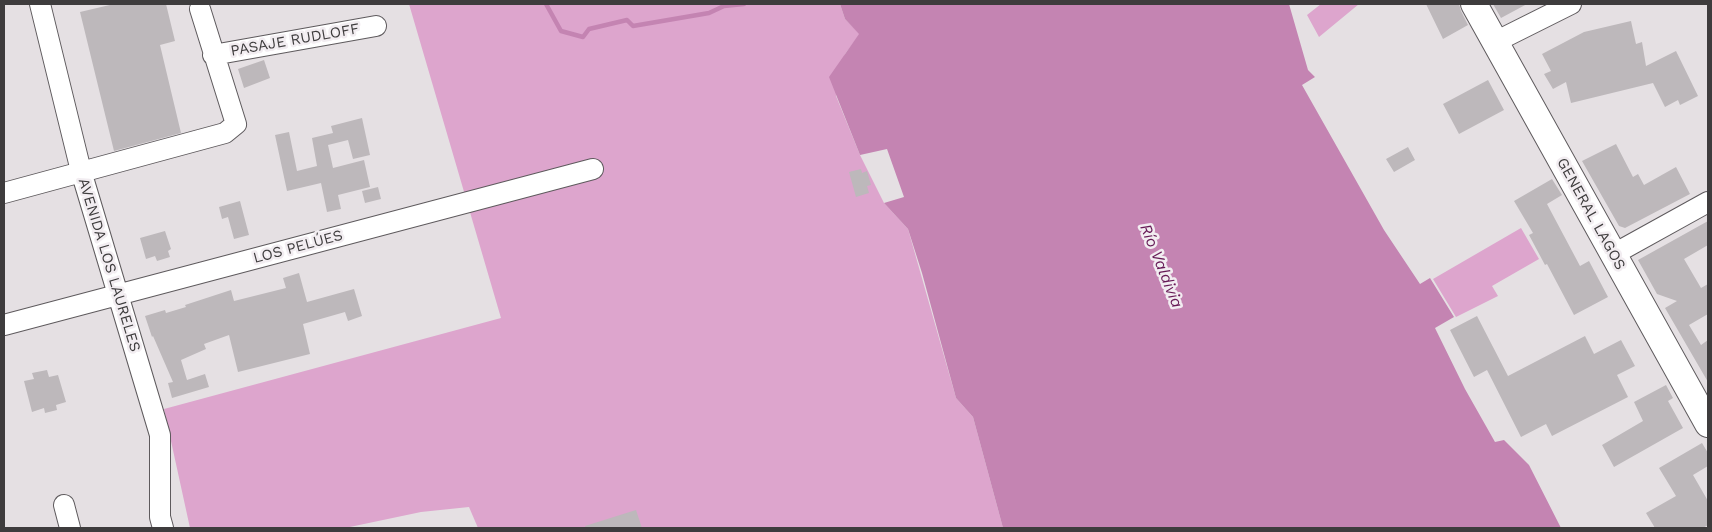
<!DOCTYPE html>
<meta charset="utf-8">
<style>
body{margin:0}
#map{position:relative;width:1712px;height:532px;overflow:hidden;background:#e5e0e3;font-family:"Work Sans",sans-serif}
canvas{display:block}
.frame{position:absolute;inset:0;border:5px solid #3e3c3d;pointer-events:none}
</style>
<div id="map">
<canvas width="1712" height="532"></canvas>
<div class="frame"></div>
</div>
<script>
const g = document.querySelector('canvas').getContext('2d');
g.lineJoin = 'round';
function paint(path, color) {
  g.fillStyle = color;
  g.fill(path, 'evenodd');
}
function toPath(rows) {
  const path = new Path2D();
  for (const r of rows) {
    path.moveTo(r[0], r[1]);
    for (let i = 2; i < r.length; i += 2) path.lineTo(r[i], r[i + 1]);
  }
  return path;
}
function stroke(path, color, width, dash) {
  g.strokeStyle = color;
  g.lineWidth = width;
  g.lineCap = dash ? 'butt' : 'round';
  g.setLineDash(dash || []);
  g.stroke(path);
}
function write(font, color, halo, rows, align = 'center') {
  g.font = font + ' "Work Sans",sans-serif';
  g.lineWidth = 5;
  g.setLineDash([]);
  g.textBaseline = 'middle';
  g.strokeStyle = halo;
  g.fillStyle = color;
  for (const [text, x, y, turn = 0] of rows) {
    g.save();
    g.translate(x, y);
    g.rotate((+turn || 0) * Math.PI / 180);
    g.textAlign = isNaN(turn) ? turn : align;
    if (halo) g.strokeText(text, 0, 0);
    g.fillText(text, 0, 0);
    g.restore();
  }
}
const green = toPath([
 [409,4,840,4,845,19,860,34,845,54,836,96,860,155,884,203,908,229,956,398,973,417,1003,528,478,528,469,507,421,512,345,528,190,528,164,409,501,318],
 [1321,4,1359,4,1319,37,1307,15],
 [1521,228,1539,259,1492,286,1498,296,1456,317,1433,279]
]);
const water = toPath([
 [840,4,1289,4,1308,70,1315,77,1302,85,1384,230,1420,284,1430,278,1454,317,1435,328,1465,389,1495,442,1504,440,1529,465,1561,528,1003,528,973,417,956,398,922,273,908,229,884,203,904,197,887,149,860,155,829,77,859,34,845,19]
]);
const stream = toPath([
 [546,4,561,31,583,37,589,29,627,20,633,26,709,13,724,6,744,4]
]);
const building = toPath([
 [114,4,166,4,175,41,160,45,181,133,114,151,80,12],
 [1426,4,1459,4,1461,11,1468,25,1443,39],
 [1493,4,1527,4,1501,18],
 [1631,21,1636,44,1642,42,1646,66,1676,51,1698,96,1680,105,1678,100,1665,107,1653,83,1571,103,1566,82,1553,89,1544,74,1551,71,1542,54,1584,32],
 [264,60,270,78,244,88,238,69],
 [1488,80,1504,110,1459,134,1443,104],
 [362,118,370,155,353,159,348,140,328,145,333,168,364,160,370,187,338,195,341,209,327,212,321,183,287,191,275,135,289,132,297,171,317,166,312,138,333,133,331,126],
 [1616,144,1633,177,1638,174,1644,185,1676,167,1690,194,1625,228,1619,226,1582,161],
 [1408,147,1415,160,1394,172,1386,159],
 [861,169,862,173,867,171,871,185,867,186,869,193,856,197,849,172],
 [1552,179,1562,195,1547,204,1580,266,1589,261,1608,297,1574,315,1547,264,1545,265,1529,235,1533,233,1514,201],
 [378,187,381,199,365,203,362,191],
 [240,201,249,235,234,239,228,217,222,219,219,207],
 [1708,221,1708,245,1684,259,1701,288,1708,284,1708,314,1689,325,1701,345,1708,340,1708,382,1665,308,1677,301,1657,294,1638,260],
 [165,231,171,249,168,251,170,257,157,261,155,256,146,259,140,238],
 [299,273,307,302,354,289,362,316,348,321,345,312,303,324,310,354,238,372,229,335,204,344,206,349,181,360,187,380,205,374,209,387,172,398,168,383,173,382,153,336,152,337,145,316,165,310,166,313,186,307,185,305,231,290,234,301,286,288,283,278],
 [1477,316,1508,376,1585,336,1594,354,1621,340,1635,366,1617,375,1628,397,1552,436,1546,424,1521,437,1487,370,1474,377,1450,330],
 [47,370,49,377,58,375,66,402,56,405,57,410,45,413,44,408,32,412,24,381,34,379,32,373],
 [1666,385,1673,398,1668,401,1683,428,1614,467,1602,445,1643,421,1634,402],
 [1702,443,1708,453,1708,466,1693,475,1708,501,1708,525,1703,528,1655,528,1646,513,1676,496,1659,468],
 [636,510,642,528,586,528,585,526]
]);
const minor = toPath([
 [40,4,81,171,160,435,160,517,163,528],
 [1495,42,1571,4],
 [213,55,376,26],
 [4,193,225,133,236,124,200,9],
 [1614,254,1708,202],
 [4,325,593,169],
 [64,505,70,528]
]);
const major = toPath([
 [1474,4,1708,424]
]);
const streetNames = [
 ["PASAJE RUDLOFF",295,40,-10],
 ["GENERAL LAGOS",1591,214,61],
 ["LOS PELÚES",298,247,-15],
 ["AVENIDA LOS LAURELES",109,265,73]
];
const waterNames = [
 ["Río Valdivia",1161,266,68]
];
paint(green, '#dda5cd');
paint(water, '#c484b2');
stroke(stream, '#c484b2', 4.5);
paint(building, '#bdb8bb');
stroke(minor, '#5e5a5d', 22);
stroke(major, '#5e5a5d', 28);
stroke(minor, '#fff', 20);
stroke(major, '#fff', 26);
write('15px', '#3e3c3d', '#f2edf1', streetNames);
write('italic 16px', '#661a56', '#f2edf1', waterNames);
</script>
